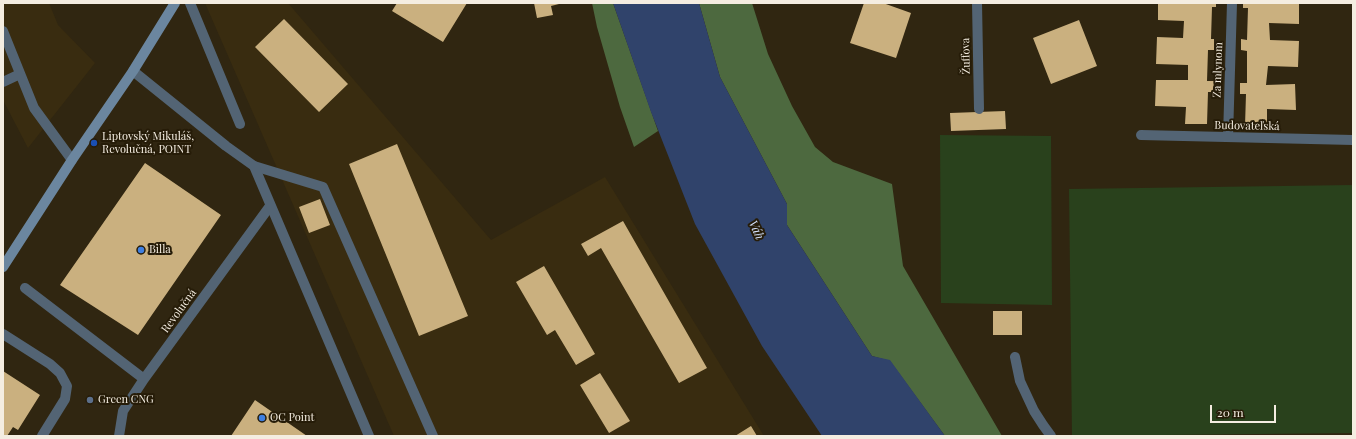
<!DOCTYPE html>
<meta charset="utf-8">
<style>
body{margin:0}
#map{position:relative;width:1356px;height:439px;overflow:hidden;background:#302611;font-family:"Playfair Display",serif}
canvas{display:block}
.frame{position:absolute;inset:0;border:4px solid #f4ede1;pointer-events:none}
.scale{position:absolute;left:1210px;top:405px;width:66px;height:18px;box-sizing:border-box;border:2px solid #f4ede1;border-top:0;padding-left:5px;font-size:12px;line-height:14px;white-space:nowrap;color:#f4ede1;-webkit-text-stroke:3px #261c08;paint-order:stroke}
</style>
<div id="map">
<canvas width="1356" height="439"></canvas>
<div class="frame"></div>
<div class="scale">20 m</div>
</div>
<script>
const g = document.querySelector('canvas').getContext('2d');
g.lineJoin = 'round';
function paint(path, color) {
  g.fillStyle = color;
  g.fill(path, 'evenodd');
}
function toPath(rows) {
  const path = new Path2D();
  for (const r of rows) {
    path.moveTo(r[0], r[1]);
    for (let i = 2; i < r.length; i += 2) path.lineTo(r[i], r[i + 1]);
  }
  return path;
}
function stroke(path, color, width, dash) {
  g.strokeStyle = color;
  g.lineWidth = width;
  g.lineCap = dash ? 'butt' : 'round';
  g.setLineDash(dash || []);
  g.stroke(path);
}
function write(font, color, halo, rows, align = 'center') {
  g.font = font + ' "Playfair Display",serif';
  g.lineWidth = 4;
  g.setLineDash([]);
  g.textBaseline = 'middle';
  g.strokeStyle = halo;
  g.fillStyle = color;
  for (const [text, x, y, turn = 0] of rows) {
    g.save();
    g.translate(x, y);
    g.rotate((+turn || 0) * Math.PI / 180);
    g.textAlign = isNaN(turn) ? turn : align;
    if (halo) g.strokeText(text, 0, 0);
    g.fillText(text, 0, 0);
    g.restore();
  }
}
const built = toPath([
 [3,3,49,3,58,25,95,63,28,148,3,100],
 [205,3,288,3,491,240,605,177,764,436,394,436]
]);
const green = toPath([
 [940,135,1051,136,1052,305,941,303],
 [1353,185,1353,433,1072,436,1069,189]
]);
const forest = toPath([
 [592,3,613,3,658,131,634,147,620,107,597,27],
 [699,3,752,3,768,54,792,106,815,147,833,162,892,184,903,266,1002,436,945,436,890,361,872,356,787,225,787,204,720,77]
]);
const water = toPath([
 [613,3,699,3,720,77,787,204,787,225,872,356,890,360,945,436,822,436,762,346,695,224,651,112]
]);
const building = toPath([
 [397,3,467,3,443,42,392,11],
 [534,3,558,3,559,4,551,6,553,15,537,18],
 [864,3,883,3,911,13,896,58,850,43],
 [1158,3,1216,3,1216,7,1212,7,1211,39,1214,39,1214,50,1208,50,1207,81,1214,81,1213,92,1208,92,1207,124,1185,124,1186,107,1155,106,1156,80,1188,80,1188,65,1156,64,1157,37,1183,38,1184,21,1158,20],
 [1243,3,1299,3,1299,24,1269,23,1270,40,1299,41,1298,67,1268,66,1266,85,1295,84,1296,110,1267,109,1267,126,1245,126,1246,94,1240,94,1240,83,1247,83,1247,51,1241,50,1241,39,1247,40,1248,8,1243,8],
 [284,19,348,84,319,112,255,47],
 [1079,20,1097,66,1051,84,1033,38],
 [1005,111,1006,129,951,131,950,113],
 [397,144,468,316,419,336,349,164],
 [145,163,221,215,138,335,60,285],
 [320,199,330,225,309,233,299,207],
 [623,221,707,368,679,383,601,248,588,256,581,244],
 [544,266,595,354,576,365,555,330,547,335,516,282],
 [993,311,1022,311,1022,335,993,335],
 [3,371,40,395,18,430,13,427,7,436,3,436],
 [600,373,630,421,609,433,580,385],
 [255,400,307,436,231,436],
 [751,426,757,436,735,436]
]);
const lane = toPath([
 [190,3,240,124],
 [3,31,34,108,72,160],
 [3,82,20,74],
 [254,166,323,187,433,436],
 [25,288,144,379],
 [3,334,50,364,60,373,67,386,65,399,42,436],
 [1015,357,1020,381,1034,411,1043,425,1051,436],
 [119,436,123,411,144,379,270,206]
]);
const street = toPath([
 [977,3,979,109],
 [133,71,226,146,254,166,369,436],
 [1141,135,1353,140],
 [1228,137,1232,3]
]);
const secondary = toPath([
 [3,267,72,160,133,71,175,3]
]);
const markers = [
 [94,143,4,"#1a4fb4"],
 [141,250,4,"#3f7fe0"],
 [90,400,4,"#5c6f8a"],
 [262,418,4,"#3f7fe0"]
];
const streetNames = [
 ["Žuffova",966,56,-91],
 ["Za mlynom",1218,70,-88],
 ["Budovateľská",1247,126,1],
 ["Revolučná",179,311,-54]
];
const poiNames = [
 ["Liptovský Mikuláš,",102,137],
 ["Revolučná, POINT",102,150],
 ["Billa",149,250],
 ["Green CNG",98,400],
 ["OC Point",270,418]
];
const waterNames = [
 ["Váh",756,230,65]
];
paint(built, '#392c10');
paint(green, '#29411c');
paint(forest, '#4d693f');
paint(water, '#30436b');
paint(building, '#cab07f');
stroke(lane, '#536474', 10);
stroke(street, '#536474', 10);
stroke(secondary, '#6b869f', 10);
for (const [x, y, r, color] of markers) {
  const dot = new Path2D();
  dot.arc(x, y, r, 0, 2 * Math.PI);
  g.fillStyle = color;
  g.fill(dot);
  stroke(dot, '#261c08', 1.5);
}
write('11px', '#f4ede1', '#261c08', streetNames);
write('11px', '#f4ede1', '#261c08', poiNames, 'left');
write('italic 12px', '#d3e2fd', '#261c08', waterNames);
</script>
